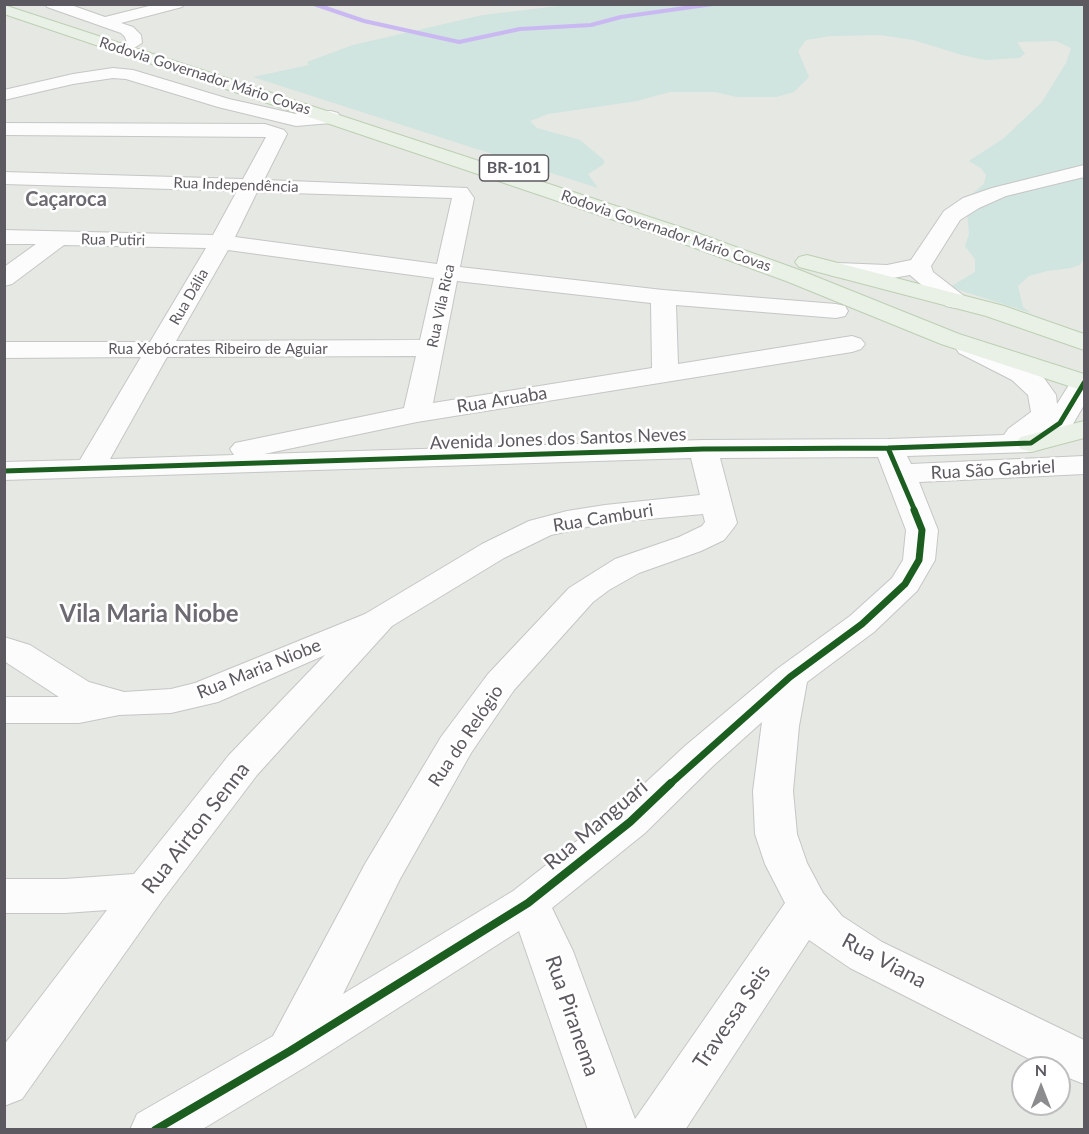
<!DOCTYPE html>
<meta charset="utf-8">
<style>
body{margin:0}
#map{position:relative;width:1089px;height:1134px;overflow:hidden;background:#e5e8e3;font-family:Lato,sans-serif}
canvas{display:block}
.frame{position:absolute;inset:0;border:6px solid #5c5960;pointer-events:none}
.north{position:absolute;left:1011px;top:1056px;width:60px;height:60px;box-sizing:border-box;background:#fff;border:2px solid #bebdbf;border-radius:50%;rotate:0deg;font-size:16px;font-weight:700;line-height:24px;text-align:center;color:#5c5960}
.north::after{content:'';display:block;margin:auto;width:21px;height:27px;background:#8c8b8e;clip-path:polygon(50% 0,100% 100%,50% 72%,0 100%)}
</style>
<div id="map">
<canvas width="1089" height="1134"></canvas>
<div class="frame"></div>
<div class="north">N</div>
</div>
<script>
const g = document.querySelector('canvas').getContext('2d');
g.lineJoin = 'round';
function paint(path, color) {
  g.fillStyle = color;
  g.fill(path, 'evenodd');
}
function toPath(rows) {
  const path = new Path2D();
  for (const r of rows) {
    path.moveTo(r[0], r[1]);
    for (let i = 2; i < r.length; i += 2) path.lineTo(r[i], r[i + 1]);
  }
  return path;
}
function stroke(path, color, width, dash) {
  g.strokeStyle = color;
  g.lineWidth = width;
  g.lineCap = dash ? 'butt' : 'round';
  g.setLineDash(dash || []);
  g.stroke(path);
}
function write(font, color, halo, rows, align = 'center') {
  g.font = font + ' Lato,sans-serif';
  g.lineWidth = 5;
  g.setLineDash([]);
  g.textBaseline = 'middle';
  g.strokeStyle = halo;
  g.fillStyle = color;
  for (const [text, x, y, turn = 0] of rows) {
    g.save();
    g.translate(x, y);
    g.rotate((+turn || 0) * Math.PI / 180);
    g.textAlign = isNaN(turn) ? turn : align;
    if (halo) g.strokeText(text, 0, 0);
    g.fillText(text, 0, 0);
    g.restore();
  }
}
const green = toPath([
 [567,5,1084,5,1084,258,1080,265,1071,268,1047,271,1029,276,1018,286,1023,307,1031,313,950,287,975,272,975,259,965,246,969,234,966,199,984,184,986,175,982,169,969,161,1004,138,1042,102,1066,63,1071,48,1056,41,1017,42,1025,54,1019,58,985,60,962,55,913,40,880,35,831,36,806,40,798,51,809,77,794,92,776,97,737,97,715,92,670,92,637,101,548,114,530,121,537,128,580,140,604,160,604,164,588,174,598,188,253,77,309,65,307,62,353,45,483,15]
]);
const stream = toPath([
 [314,4,364,21,459,42,520,29,591,25,621,17,713,4]
]);
const minor = toPath([
 [45,4,68,4,105,17,157,4,184,4,182,7,121,23,133,27,141,35,142,43,134,48,128,46,125,37,121,33,47,7,45,4],
 [113,68,133,70,229,99,296,114,331,111,338,113,340,117,338,121,331,123,296,126,218,107,126,79,113,78,73,84,4,100,4,90,73,74,113,68],
 [4,123,265,124,284,130,287,134,264,180,467,188,474,198,460,267,663,290,836,304,845,306,848,311,845,316,836,318,676,305,678,364,852,336,861,339,865,344,861,349,852,352,417,422,264,454,703,440,888,439,1004,435,1008,429,1031,412,1028,395,1012,380,959,353,955,347,959,341,968,339,977,341,1030,368,1044,378,1056,395,1057,404,1074,377,1084,375,1084,405,1070,429,1041,449,1031,452,907,456,911,464,1084,456,1084,474,919,482,938,530,935,560,917,591,874,632,807,682,799,726,793,791,797,834,807,863,823,893,842,916,882,942,1084,1040,1084,1084,1059,1074,1059,1068,1047,1068,850,968,809,940,685,1130,588,1130,519,931,307,1066,201,1130,130,1130,137,1114,273,1036,365,864,441,737,488,674,569,588,615,559,679,537,702,526,705,522,703,514,605,523,551,535,504,558,392,626,257,775,161,902,22,1099,4,1106,4,1045,107,910,65,913,4,913,4,879,65,879,134,874,229,755,325,655,218,702,171,713,119,715,79,723,4,723,4,697,59,697,4,661,4,637,30,645,89,682,124,692,171,689,195,683,365,614,482,544,529,521,567,511,605,505,700,495,691,458,4,480,4,462,80,460,141,357,4,358,4,342,150,342,206,248,64,245,12,284,4,286,4,267,36,244,4,244,4,230,213,235,237,191,4,184,4,172,243,179,266,137,4,135,4,123],
 [257,192,452,198,437,264,235,237,257,192],
 [228,250,434,278,420,340,176,341,228,250],
 [457,281,651,303,652,368,433,403,457,281],
 [416,356,404,408,235,443,230,449,234,455,110,459,167,357,416,356],
 [878,457,906,530,903,560,892,578,850,616,777,669,685,746,615,811,513,891,343,994,400,879,471,753,514,690,593,602,609,590,639,573,701,551,724,540,732,530,737,523,720,458,878,457],
 [762,722,753,791,755,834,765,864,785,903,635,1119,573,951,552,908,645,833,713,766,762,722],
 [1084,165,1084,177,1006,196,979,208,960,220,931,266,933,272,964,296,967,301,964,306,955,308,946,306,910,275,887,279,838,277,830,275,826,270,830,265,838,263,887,265,911,260,944,211,963,198,992,188,1084,165]
]);
const major = toPath([
 [4,5,689,230,802,271,959,334,1084,374,1084,391,941,344,786,281,673,240,4,14,4,5],
 [807,255,1004,306,1084,334,1084,350,986,316,799,267,795,262,799,257,807,255],
 [1084,421,1084,438,1031,452,1021,449,1016,443,1021,437,1084,421]
]);
const cyclewayFar2 = toPath([
 [888,448,915,511],
 [4,471,703,449,888,448,1031,443,1060,423,1084,383]
]);
const cyclewayFar1 = toPath([
 [669,785,790,677,862,624,905,584,919,560,922,530,914,510]
]);
const cycleway = toPath([
 [155,1130,290,1051,528,903,630,822,671,783]
]);
const farStreetnames = [
 ["Rodovia Governador Mário Covas",205,76,18],
 ["Rua Independência",236,185,2],
 ["Rodovia Governador Mário Covas",666,231,19],
 ["Rua Putiri",113,240,1],
 ["Rua Dália",189,297,-60],
 ["Rua Vila Rica",441,306,-78],
 ["Rua Xebócrates Ribeiro de Aguiar",218,349]
];
const shields = [
 [514,168,69]
];
const shieldNames = [
 ["BR-101",514,168]
];
const streetNames = [
 ["Rua Aruaba",502,400,-9],
 ["Avenida Jones dos Santos Neves",558,439,-2],
 ["Rua São Gabriel",993,470,-3],
 ["Rua Camburi",603,518,-9],
 ["Rua Maria Niobe",259,669,-22],
 ["Rua do Relógio",466,736,-56]
];
const farDistrictnames = [
 ["Caçaroca",66,200]
];
const nearStreetnames = [
 ["Rua Manguari",596,825,-40],
 ["Rua Airton Senna",196,828,-52],
 ["Rua Viana",884,961,28],
 ["Rua Piranema",572,1016,71],
 ["Travessa Seis",732,1017,-56]
];
const districtNames = [
 ["Vila Maria Niobe",149,614]
];
paint(green, '#d0e4e0');
stroke(stream, '#cab8f2', 4);
stroke(minor, '#c5c6c5', 2);
stroke(major, '#bdcfb3', 2);
paint(minor, '#fbfcfb');
paint(major, '#e9f0e6');
stroke(cyclewayFar2, '#1b5e20', 5);
stroke(cyclewayFar1, '#1b5e20', 7);
stroke(cycleway, '#1b5e20', 8);
write('15px', '#5c5960', '#fff', farStreetnames);
for (const [x, y, w] of shields) {
  const box = new Path2D();
  box.roundRect(x - w / 2, y - 13, w, 26, 4.5);
  g.fillStyle = '#fff';
  g.fill(box);
  stroke(box, '#5c5960', 1.5);
}
write('bold 16px', '#5c5960', null, shieldNames);
write('18px', '#5c5960', '#fff', streetNames);
write('bold 20px', '#6d6a72', '#fff', farDistrictnames);
write('21px', '#5c5960', '#fff', nearStreetnames);
write('bold 24px', '#6d6a72', '#fff', districtNames);
</script>
